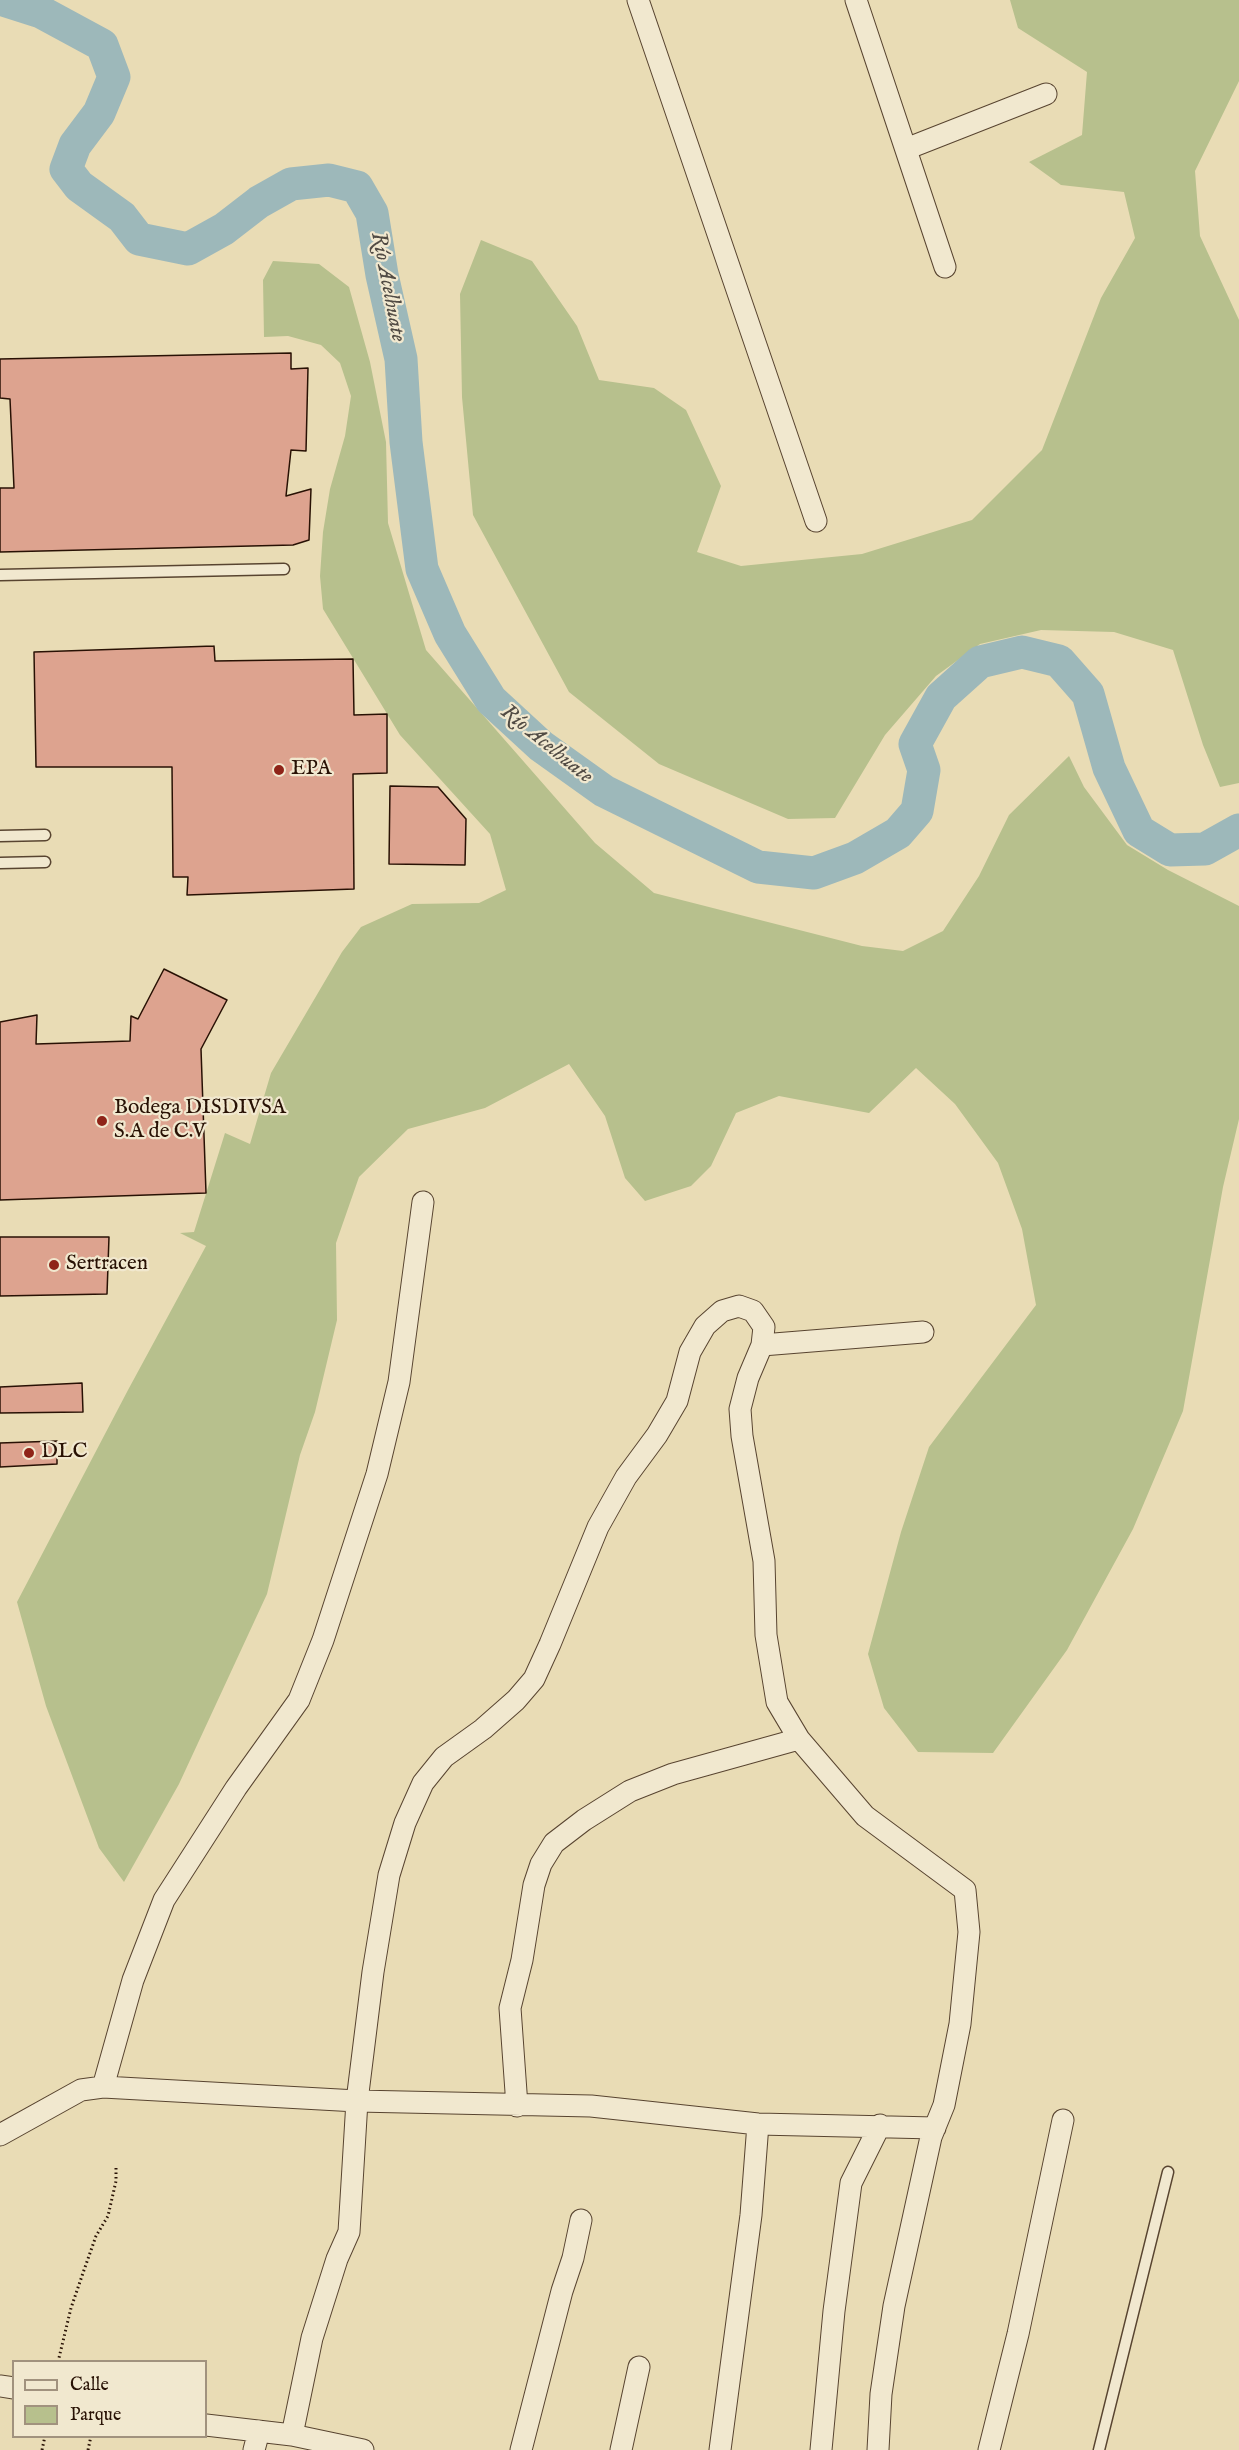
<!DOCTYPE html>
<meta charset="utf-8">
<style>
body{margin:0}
#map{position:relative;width:1239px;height:2450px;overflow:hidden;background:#e9dcb5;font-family:"IM FELL English",serif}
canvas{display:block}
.legend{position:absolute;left:12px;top:2360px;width:195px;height:78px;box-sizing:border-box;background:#f1e8cf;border:2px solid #a1927e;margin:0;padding:8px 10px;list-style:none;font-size:18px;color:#281104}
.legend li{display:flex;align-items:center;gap:12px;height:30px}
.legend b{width:30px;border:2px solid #a1927e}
</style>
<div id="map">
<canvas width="1239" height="2450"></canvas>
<ul class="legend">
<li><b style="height:8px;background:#f1e8cf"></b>Calle</li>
<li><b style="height:16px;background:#b7c08d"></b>Parque</li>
</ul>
</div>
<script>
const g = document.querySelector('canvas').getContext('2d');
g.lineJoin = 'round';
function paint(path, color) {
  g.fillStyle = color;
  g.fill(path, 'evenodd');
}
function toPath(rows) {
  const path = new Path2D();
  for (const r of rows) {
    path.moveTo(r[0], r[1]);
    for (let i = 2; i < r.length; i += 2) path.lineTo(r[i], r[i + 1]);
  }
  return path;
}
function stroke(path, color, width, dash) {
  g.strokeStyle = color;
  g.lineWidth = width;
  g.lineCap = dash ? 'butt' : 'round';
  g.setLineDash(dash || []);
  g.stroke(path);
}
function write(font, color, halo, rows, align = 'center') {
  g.font = font + ' "IM FELL English",serif';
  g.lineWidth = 4.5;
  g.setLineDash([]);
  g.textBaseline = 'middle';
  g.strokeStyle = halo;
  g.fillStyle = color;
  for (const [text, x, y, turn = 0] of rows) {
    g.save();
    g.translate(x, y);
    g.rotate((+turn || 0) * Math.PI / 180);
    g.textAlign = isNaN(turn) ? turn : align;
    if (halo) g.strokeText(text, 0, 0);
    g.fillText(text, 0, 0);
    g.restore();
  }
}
const green = toPath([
 [1010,0,1239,0,1239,81,1195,171,1200,236,1239,320,1239,783,1220,787,1203,745,1173,650,1114,632,1041,630,980,644,936,676,885,735,835,818,788,819,659,764,569,692,473,515,462,397,460,294,481,240,532,261,577,326,599,380,654,388,686,410,721,486,697,552,741,566,862,554,972,520,1042,450,1101,298,1135,238,1124,192,1061,185,1029,162,1082,135,1087,72,1018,28],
 [273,261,319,264,349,287,370,362,386,442,388,523,426,650,595,843,654,893,862,946,903,951,943,931,979,876,1009,815,1069,756,1084,787,1127,845,1168,870,1239,906,1239,1119,1223,1187,1183,1411,1133,1529,1067,1650,993,1753,918,1752,884,1708,868,1654,901,1532,929,1447,1036,1305,1022,1229,998,1163,955,1104,916,1068,869,1113,779,1096,736,1113,711,1166,691,1186,645,1201,625,1178,605,1116,569,1064,485,1108,408,1129,359,1177,336,1243,337,1320,315,1412,300,1455,267,1594,179,1784,124,1882,99,1848,46,1706,17,1602,128,1390,206,1246,180,1233,194,1232,225,1133,250,1144,271,1073,342,952,361,927,412,904,479,903,506,890,490,834,400,735,323,609,320,576,323,532,330,489,345,436,351,396,340,363,321,345,288,336,264,337,263,280]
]);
const river = toPath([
 [3,0,41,12,102,45,114,77,99,113,75,145,66,169,79,186,122,217,139,239,188,249,224,229,259,202,291,184,329,180,357,187,372,213,382,275,401,359,406,442,422,569,450,634,491,700,541,746,604,791,758,867,814,873,855,858,898,833,917,811,924,770,915,744,941,697,980,662,1022,652,1059,661,1088,694,1109,768,1139,831,1170,850,1205,849,1239,830]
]);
const building = toPath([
 [291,353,291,369,308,368,306,451,291,450,286,496,311,489,309,540,293,545,0,552,0,488,14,488,10,399,0,398,0,359,291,353],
 [214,646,215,661,353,659,354,715,387,714,387,773,353,774,354,889,187,895,188,877,173,877,172,767,36,767,34,652,214,646],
 [390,786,438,787,466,819,465,865,389,864,390,786],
 [164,969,227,1000,201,1049,206,1193,0,1200,0,1022,37,1015,36,1044,130,1041,131,1016,138,1019,164,969],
 [0,1237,109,1237,107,1294,0,1296,0,1237],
 [82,1383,83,1412,0,1413,0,1387,82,1383],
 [57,1441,57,1464,0,1467,0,1443,57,1441]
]);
const path = toPath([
 [58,2362,71,2308,84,2270,96,2236,108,2216,116,2181,116,2166],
 [42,2450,45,2436],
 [88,2450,91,2436]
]);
const service = toPath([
 [0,575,284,569],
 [0,836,45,835],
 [0,863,45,862],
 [1099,2450,1168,2172]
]);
const minor = toPath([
 [638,0,816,521],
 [856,0,945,267],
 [906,149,1046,94],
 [762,1345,923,1332],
 [103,2087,133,1980,164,1900,236,1788,299,1700,323,1640,377,1474,399,1382,423,1202],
 [517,2106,510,2008,522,1960,534,1885,541,1864,554,1843,584,1820,630,1791,673,1774,799,1739],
 [0,2135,81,2090,103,2087,357,2101,591,2106,758,2124,935,2128],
 [0,2386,14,2388],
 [206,2425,292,2435,363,2450],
 [292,2435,312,2338,337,2259,349,2232,357,2101,373,1972,389,1875,405,1823,423,1783,444,1757,483,1729,516,1700,534,1679,550,1644,598,1527,626,1477,657,1435,677,1401,690,1352,705,1326,722,1311,739,1306,753,1311,764,1327,762,1345,748,1378,740,1409,742,1436,764,1561,766,1635,777,1702,799,1739,865,1816,965,1890,969,1932,960,2024,944,2105,931,2137,894,2306,881,2394,878,2450],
 [254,2450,259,2431],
 [521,2450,562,2291,573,2258,581,2220],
 [621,2450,639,2367],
 [720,2450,751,2215,758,2124],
 [821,2450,834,2311,851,2183,880,2125],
 [989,2450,1018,2334,1063,2120]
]);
const markers = [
 [279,770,6,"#8f2418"],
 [102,1121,6,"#8f2418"],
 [54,1265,6,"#8f2418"],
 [29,1453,6,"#8f2418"]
];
const poiNames = [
 ["EPA",291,770],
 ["Bodega DISDIVSA",114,1109],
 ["S.A de C.V",114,1133],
 ["Sertracen",66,1265],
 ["DLC",41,1453]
];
const waterNames = [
 ["Río Acelhuate",387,287,79],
 ["Río Acelhuate",546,745,39]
];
paint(green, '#b7c08d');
stroke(river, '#9db8ba', 33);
paint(building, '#dda38f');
stroke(building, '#281104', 1.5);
stroke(service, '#584430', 13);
stroke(minor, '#584430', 23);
stroke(path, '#281104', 3, [1.5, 3]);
stroke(service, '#f1e8cf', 10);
stroke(minor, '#f1e8cf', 21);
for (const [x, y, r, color] of markers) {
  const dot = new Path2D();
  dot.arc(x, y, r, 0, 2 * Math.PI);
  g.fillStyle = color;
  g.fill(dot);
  stroke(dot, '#f1e8cf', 2);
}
write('21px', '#281104', '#f1e8cf', poiNames, 'left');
write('italic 22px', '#514b44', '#f1e8cf', waterNames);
</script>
